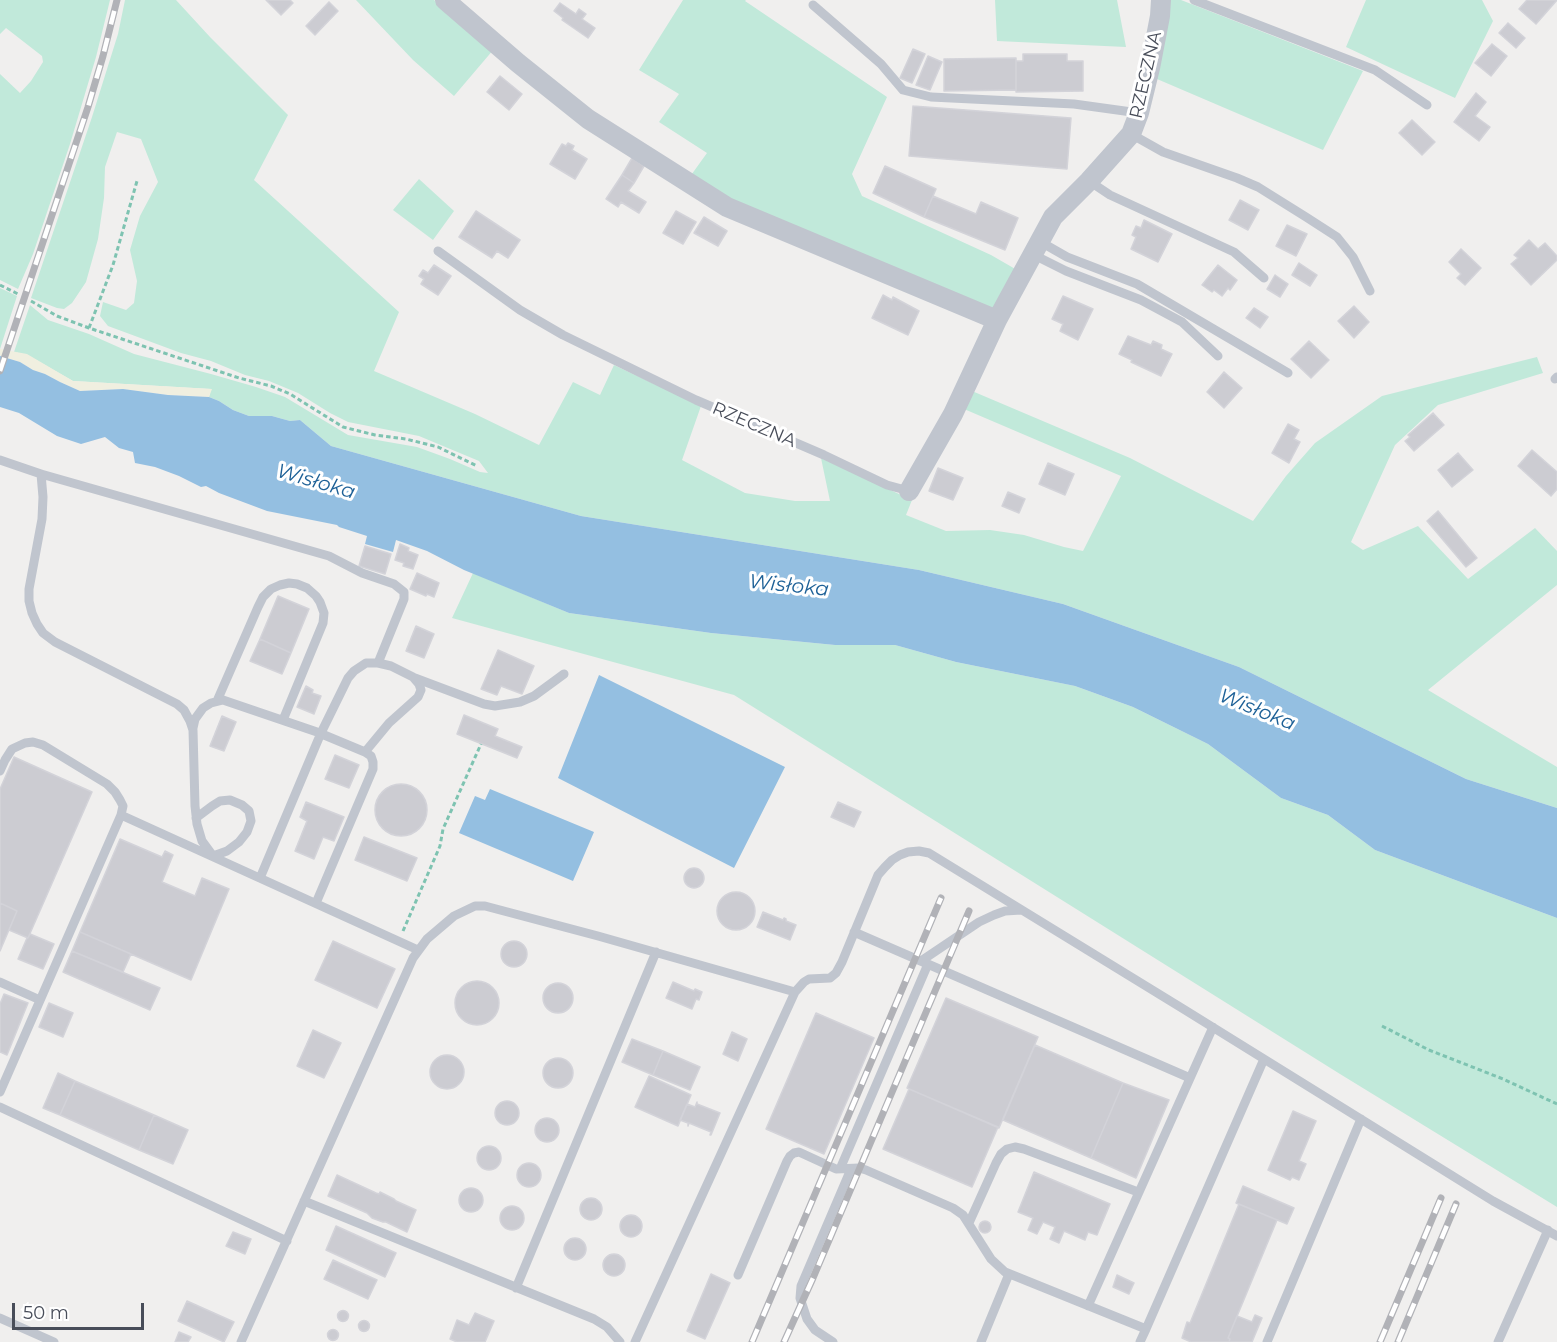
<!DOCTYPE html>
<meta charset="utf-8">
<style>
body{margin:0}
#map{position:relative;width:1557px;height:1342px;overflow:hidden;background:#f0efee;font-family:Montserrat,sans-serif}
canvas{display:block}
.scale{position:absolute;left:12px;top:1303px;width:132px;height:27px;box-sizing:border-box;border:3px solid #484d59;border-top:0;padding-left:8px;font-size:18px;line-height:21px;white-space:nowrap;color:#484d59;-webkit-text-stroke:4px #fff;paint-order:stroke}
</style>
<div id="map">
<canvas width="1557" height="1342"></canvas>
<div class="scale">50 m</div>
</div>
<script>
const g = document.querySelector('canvas').getContext('2d');
g.lineJoin = 'round';
function paint(path, color) {
  g.fillStyle = color;
  g.fill(path, 'evenodd');
}
function toPath(rows) {
  const path = new Path2D();
  for (const r of rows) {
    if (r.length === 3) {
      path.moveTo(r[0] + r[2], r[1]);
      path.arc(r[0], r[1], r[2], 0, 2 * Math.PI);
      continue;
    }
    path.moveTo(r[0], r[1]);
    for (let i = 2; i < r.length; i += 2) path.lineTo(r[i], r[i + 1]);
  }
  return path;
}
function stroke(path, color, width, dash) {
  g.strokeStyle = color;
  g.lineWidth = width;
  g.lineCap = dash ? 'butt' : 'round';
  g.setLineDash(dash || []);
  g.stroke(path);
}
function write(font, color, halo, rows, align = 'center') {
  g.font = font + ' Montserrat,sans-serif';
  g.lineWidth = 6;
  g.setLineDash([]);
  g.textBaseline = 'middle';
  g.strokeStyle = halo;
  g.fillStyle = color;
  for (const [text, x, y, turn = 0] of rows) {
    g.save();
    g.translate(x, y);
    g.rotate((+turn || 0) * Math.PI / 180);
    g.textAlign = isNaN(turn) ? turn : align;
    if (halo) g.strokeText(text, 0, 0);
    g.fillText(text, 0, 0);
    g.restore();
  }
}
const green = toPath([
 [0,0,110,0,96,57,70,144,33,254,18,289,0,280,0,74,20,93,31,81,43,62,42,56,6,28,0,34],
 [125,0,176,0,210,37,288,115,254,180,399,312,374,371,475,414,539,445,573,382,600,395,614,365,701,406,682,460,745,493,795,501,830,501,821,458,912,500,906,515,946,531,990,530,1024,535,1064,547,1083,551,1121,476,964,409,972,391,1130,458,1253,521,1286,476,1315,443,1382,396,1537,357,1543,373,1438,405,1395,445,1351,542,1363,550,1418,526,1468,579,1535,528,1557,551,1557,585,1428,690,1557,767,1557,808,1466,779,1239,667,1063,604,919,570,581,516,331,446,300,420,290,421,272,416,249,416,233,410,219,401,209,397,211,389,73,381,27,355,14,352,30,305,48,320,89,334,134,354,211,374,256,387,285,397,348,435,417,447,450,459,480,472,488,473,479,461,419,436,348,422,330,413,298,393,269,381,245,375,211,361,181,353,108,326,100,316,103,302,126,310,134,303,137,281,130,250,140,216,158,182,141,139,117,132,105,167,104,198,98,239,86,282,72,303,64,309,57,308,31,298,92,117,118,34],
 [356,0,434,0,494,49,454,96,413,60],
 [683,0,746,0,745,1,887,97,852,174,862,196,991,255,1017,270,998,309,987,310,750,211,689,178,707,153,659,122,679,94,639,70],
 [995,0,1117,0,1126,47,997,41],
 [1168,0,1181,0,1363,71,1323,150,1157,79],
 [1366,0,1482,0,1493,21,1455,98,1346,47],
 [419,179,454,211,433,240,393,210],
 [0,288,17,296,0,349],
 [473,573,569,613,711,633,835,645,895,645,956,662,1075,686,1133,707,1208,744,1281,798,1328,815,1375,850,1557,918,1557,1207,1340,1074,734,695,452,618]
]);
const sand = toPath([
 [0,349,27,354,73,381,212,389,209,397,168,395,123,389,80,391,60,382,45,374,33,370,20,362,0,356]
]);
const water = toPath([
 [0,356,20,362,33,370,45,374,60,382,80,391,123,389,168,395,209,397,219,401,233,410,249,416,272,416,290,421,300,420,331,446,581,516,919,570,1063,604,1239,667,1466,779,1557,808,1557,918,1375,850,1328,815,1281,798,1208,744,1133,707,1075,686,956,662,895,645,835,645,711,633,569,613,464,570,427,551,396,540,393,552,365,544,367,536,339,527,337,525,267,511,219,493,206,486,201,487,179,476,155,467,135,463,133,452,119,448,105,437,81,444,57,436,19,413,0,407],
 [599,675,785,767,734,868,558,778],
 [490,789,594,832,573,881,459,833,475,796,485,800]
]);
const building = toPath([
 [266,0,290,0,293,3,281,15,266,0],
 [1527,0,1557,0,1536,24,1519,9,1527,0],
 [329,2,338,11,315,35,306,26,329,2],
 [560,3,576,14,579,9,586,14,582,19,595,28,588,38,562,20,563,18,554,11,560,3],
 [1508,23,1525,38,1516,48,1499,33,1508,23],
 [1492,44,1507,56,1491,76,1475,63,1492,44],
 [913,49,925,54,912,83,900,78,913,49],
 [1023,54,1067,54,1067,61,1083,61,1083,91,1016,92,1016,61,1023,61,1023,54],
 [928,56,942,62,930,90,916,85,928,56],
 [1016,58,1016,90,944,91,944,59,1016,58],
 [500,76,522,94,509,110,487,92,500,76],
 [1476,93,1486,102,1475,116,1490,127,1479,141,1454,122,1476,93],
 [913,106,1071,118,1067,169,909,156,913,106],
 [1412,120,1435,142,1422,155,1399,133,1412,120],
 [568,143,574,146,572,150,587,159,575,179,550,164,562,144,566,146,568,143],
 [632,158,644,166,634,183,622,175,632,158],
 [885,166,936,189,924,217,873,193,885,166],
 [622,175,634,183,628,191,646,202,639,213,621,202,618,207,606,199,622,175],
 [933,196,976,214,981,202,1018,218,1005,250,924,217,933,196],
 [1240,200,1259,210,1248,230,1229,220,1240,200],
 [476,211,520,240,508,258,497,251,492,258,459,237,476,211],
 [676,211,696,222,683,244,663,233,676,211],
 [704,217,727,231,718,246,694,233,704,217],
 [1144,220,1172,234,1158,262,1131,249,1136,237,1132,235,1136,226,1141,228,1144,220],
 [1287,225,1307,234,1296,256,1276,246,1287,225],
 [1529,240,1538,249,1545,243,1557,256,1557,260,1531,285,1511,264,1518,258,1514,255,1529,240],
 [1461,249,1481,268,1465,285,1457,278,1461,274,1449,262,1461,249],
 [1299,263,1317,275,1310,286,1292,275,1299,263],
 [434,265,451,276,438,295,421,284,424,279,419,276,423,270,428,273,434,265],
 [1218,265,1237,280,1230,290,1228,288,1222,296,1214,290,1212,292,1202,285,1218,265],
 [1275,275,1288,284,1280,297,1267,289,1275,275],
 [883,295,892,300,893,297,919,311,908,335,872,318,883,295],
 [1063,296,1093,309,1078,340,1060,331,1063,324,1052,319,1063,296],
 [1354,306,1369,322,1354,338,1338,321,1354,306],
 [1254,308,1268,317,1260,328,1246,318,1254,308],
 [1128,336,1151,345,1153,341,1162,345,1161,349,1172,354,1161,376,1131,362,1132,360,1119,354,1128,336],
 [1309,341,1329,360,1311,378,1291,359,1309,341],
 [1224,372,1242,388,1224,408,1207,392,1224,372],
 [1433,413,1444,425,1414,451,1405,441,1410,437,1408,435,1433,413],
 [1288,424,1299,430,1294,439,1300,442,1289,463,1272,453,1288,424],
 [1532,450,1557,472,1557,489,1551,496,1518,466,1532,450],
 [1458,453,1473,470,1452,487,1438,470,1458,453],
 [1048,463,1074,474,1065,495,1039,484,1048,463],
 [938,468,963,478,953,500,929,491,938,468],
 [1008,492,1025,499,1019,513,1002,506,1008,492],
 [1438,511,1477,558,1466,567,1427,521,1438,511],
 [400,544,409,548,408,551,418,555,413,569,403,566,404,563,395,560,400,544],
 [365,546,391,554,385,574,359,566,365,546],
 [417,573,439,583,434,597,427,594,426,596,410,589,417,573],
 [278,596,309,609,291,653,260,639,278,596],
 [416,626,434,634,424,658,406,651,416,626],
 [260,639,291,653,282,674,250,661,260,639],
 [498,650,534,666,522,694,501,686,497,695,481,689,498,650],
 [306,686,313,690,312,693,321,696,314,714,297,707,306,686],
 [464,715,498,729,495,736,522,747,517,758,457,734,464,715],
 [222,716,236,722,224,751,210,746,222,716],
 [335,755,359,765,349,788,325,779,335,755],
 [14,757,92,792,28,938,9,930,17,911,0,903,0,789,14,757],
 [401,810,26],
 [306,802,344,817,334,841,323,837,314,859,295,851,307,821,300,817,306,802],
 [838,802,861,812,854,827,831,817,838,802],
 [364,837,417,858,407,881,355,860,364,837],
 [120,839,162,857,165,851,173,855,162,882,195,896,202,878,229,889,191,980,80,932,120,839],
 [694,878,10],
 [736,911,19],
 [0,903,17,911,0,951,0,903],
 [763,912,783,920,784,918,786,919,786,921,796,925,790,940,757,927,763,912],
 [80,932,131,954,123,972,72,951,80,932],
 [30,934,54,944,43,969,18,959,27,938,28,938,30,934],
 [333,941,395,969,377,1008,315,980,333,941],
 [514,954,13],
 [72,951,160,988,150,1010,63,972,72,951],
 [477,1003,22],
 [673,982,694,991,695,989,702,992,699,1000,696,999,692,1009,666,998,673,982],
 [558,998,15],
 [4,994,28,1003,7,1055,0,1052,0,1004,4,994],
 [946,998,1038,1037,999,1128,907,1088,946,998],
 [49,1003,73,1013,63,1037,39,1027,49,1003],
 [816,1013,874,1038,824,1154,766,1129,816,1013],
 [313,1030,341,1043,324,1078,297,1066,313,1030],
 [732,1032,747,1039,738,1061,723,1054,732,1032],
 [632,1039,663,1051,653,1075,622,1062,632,1039],
 [1035,1045,1123,1083,1091,1158,1003,1120,1035,1045],
 [663,1051,700,1067,690,1090,653,1075,663,1051],
 [447,1072,17],
 [558,1073,15],
 [58,1073,75,1081,60,1115,43,1108,58,1073],
 [649,1076,691,1095,678,1126,635,1107,649,1076],
 [75,1081,154,1115,139,1150,60,1115,75,1081],
 [1123,1083,1169,1100,1136,1178,1091,1158,1123,1083],
 [909,1089,998,1127,972,1187,883,1149,909,1089],
 [507,1113,12],
 [697,1102,697,1104,720,1113,711,1135,710,1135,711,1132,689,1123,688,1126,688,1123,680,1120,687,1104,695,1107,697,1102],
 [1293,1111,1316,1121,1299,1161,1306,1164,1299,1180,1292,1177,1290,1180,1268,1170,1293,1111],
 [154,1115,188,1130,173,1164,139,1150,154,1115],
 [547,1130,12],
 [489,1158,12],
 [529,1175,12],
 [1034,1172,1110,1204,1097,1235,1088,1232,1085,1240,1064,1231,1059,1243,1050,1239,1055,1227,1043,1222,1037,1234,1028,1230,1033,1218,1018,1212,1034,1172],
 [337,1175,376,1193,379,1194,380,1192,394,1199,396,1201,416,1210,407,1232,386,1222,383,1222,372,1218,367,1213,328,1196,337,1175],
 [1243,1186,1294,1208,1287,1224,1236,1203,1243,1186],
 [471,1200,12],
 [591,1209,11],
 [1239,1204,1277,1220,1228,1338,1230,1339,1229,1342,1191,1342,1182,1338,1187,1322,1190,1323,1239,1204],
 [512,1218,12],
 [631,1226,11],
 [985,1227,6],
 [336,1226,396,1253,385,1277,326,1250,336,1226],
 [233,1232,251,1239,245,1254,226,1246,233,1232],
 [575,1249,11],
 [614,1265,11],
 [333,1260,377,1280,368,1299,324,1279,333,1260],
 [711,1274,730,1283,705,1339,687,1331,711,1274],
 [1117,1275,1134,1283,1129,1294,1113,1287,1117,1275],
 [187,1301,234,1322,224,1342,178,1321,187,1301],
 [343,1316,5.5],
 [475,1313,494,1321,485,1342,457,1342,450,1339,457,1320,469,1325,475,1313],
 [1255,1315,1262,1318,1252,1342,1229,1342,1230,1339,1228,1338,1237,1316,1252,1322,1255,1315],
 [364,1326,5.5],
 [333,1335,5.5],
 [179,1332,191,1337,188,1342,175,1342,179,1332]
]);
const path = toPath([
 [0,285,18,294],
 [31,301,57,316,89,328,239,378,271,386,290,394,343,427,375,435,406,439,438,447,477,466],
 [89,328,113,265,137,181],
 [403,931,440,846,443,829,481,744],
 [1382,1026,1429,1050,1503,1079,1557,1104]
]);
const service = toPath([
 [1194,0,1375,70,1427,105],
 [813,5,881,64,903,90,931,97,1074,104,1139,113],
 [1131,134,1163,152,1237,178,1258,187,1306,217,1337,237,1353,257,1370,291],
 [1089,181,1110,195,1234,252,1264,278],
 [1039,241,1067,257,1137,284,1288,373],
 [438,251,520,310,563,335,696,400,824,455,887,485,909,491],
 [1032,254,1066,271,1141,300,1182,322,1218,356],
 [1555,379,1557,377],
 [0,460,41,474,329,556,362,573,394,584,404,592,404,599,378,663],
 [41,474,43,497,42,519,29,589,29,601,32,613,37,624,43,633,55,642,177,704,184,710,190,721,193,730,195,806,197,824,202,841,213,856,227,851,239,842,247,832,251,821,249,811,242,805,230,800,220,801,212,806,196,818],
 [415,678,484,704,495,706,520,702,534,696,564,674],
 [217,701,258,607,263,597,271,589,280,585,289,583,297,584,307,588,316,596,320,602,324,613,323,623,283,720],
 [193,728,195,719,203,708,211,703,223,700,317,732,365,752,371,756,373,762,373,769,316,903],
 [0,771,5,760,12,749,25,743,33,742,43,745,107,784,115,792,120,800,123,806,121,815],
 [260,878,321,733,348,678,354,671,366,663,378,663,391,666,413,677,419,684,421,690,418,697,389,723,365,752],
 [854,932,1190,1078],
 [921,961,979,922,994,915,1005,911,1021,910],
 [0,982,40,1000],
 [0,1092,121,815,418,950],
 [0,1107,287,1241],
 [840,1169,928,964],
 [304,1201,594,1319,607,1327,620,1342],
 [969,1223,996,1163,1001,1154,1007,1149,1015,1147,1024,1149,1138,1192],
 [738,1275,787,1161,790,1156,794,1153,799,1152,836,1169,859,1168,866,1170,953,1208,963,1215,991,1259,1005,1272,1146,1329,1264,1059],
 [516,1288,656,952],
 [1088,1306,1213,1027],
 [0,1318,54,1342],
 [241,1342,413,958,427,939,454,916,475,906,485,906,598,936,795,992],
 [635,1342,795,992,804,982,809,979,830,978,836,973,842,962,878,875,885,867,892,860,900,855,908,852,919,851,929,853,1185,1010,1493,1201,1557,1236],
 [833,1342,815,1330,807,1319,800,1298,801,1286,851,1169],
 [981,1342,1009,1274],
 [1140,1342,1146,1329],
 [1267,1342,1361,1119],
 [1498,1342,1548,1230]
]);
const minor = toPath([
 [445,0,518,63,588,119,727,207,997,320],
 [909,491,953,414,997,320,1053,217,1089,181,1131,134,1139,113,1150,68,1160,16,1161,0]
]);
const rail = toPath([
 [0,371,88,107,103,56,117,0],
 [752,1342,941,898],
 [784,1342,813,1278,969,911],
 [1380,1342,1441,1198],
 [1398,1342,1456,1204]
]);
const streetNames = [
 ["RZECZNA",1146,75,-77],
 ["RZECZNA",754,425,23]
];
const waterNames = [
 ["Wisłoka",316,482,16],
 ["Wisłoka",789,586,6],
 ["Wisłoka",1257,710,22]
];
paint(green, '#c1e9da');
paint(sand, '#f0efe0');
paint(water, '#94bfe1');
paint(building, '#ccccd2');
stroke(building, '#d3d3d9', 1.5);
stroke(path, '#7ec3b1', 3, [4.5, 3]);
stroke(service, '#c0c5ce', 9);
stroke(minor, '#c0c5ce', 20);
stroke(rail, '#b1b2b7', 7);
stroke(rail, '#fff', 4.5, [14]);
write('18px', '#484d59', '#fff', streetNames);
write('italic 20px', '#1e6197', '#fff', waterNames);
</script>
